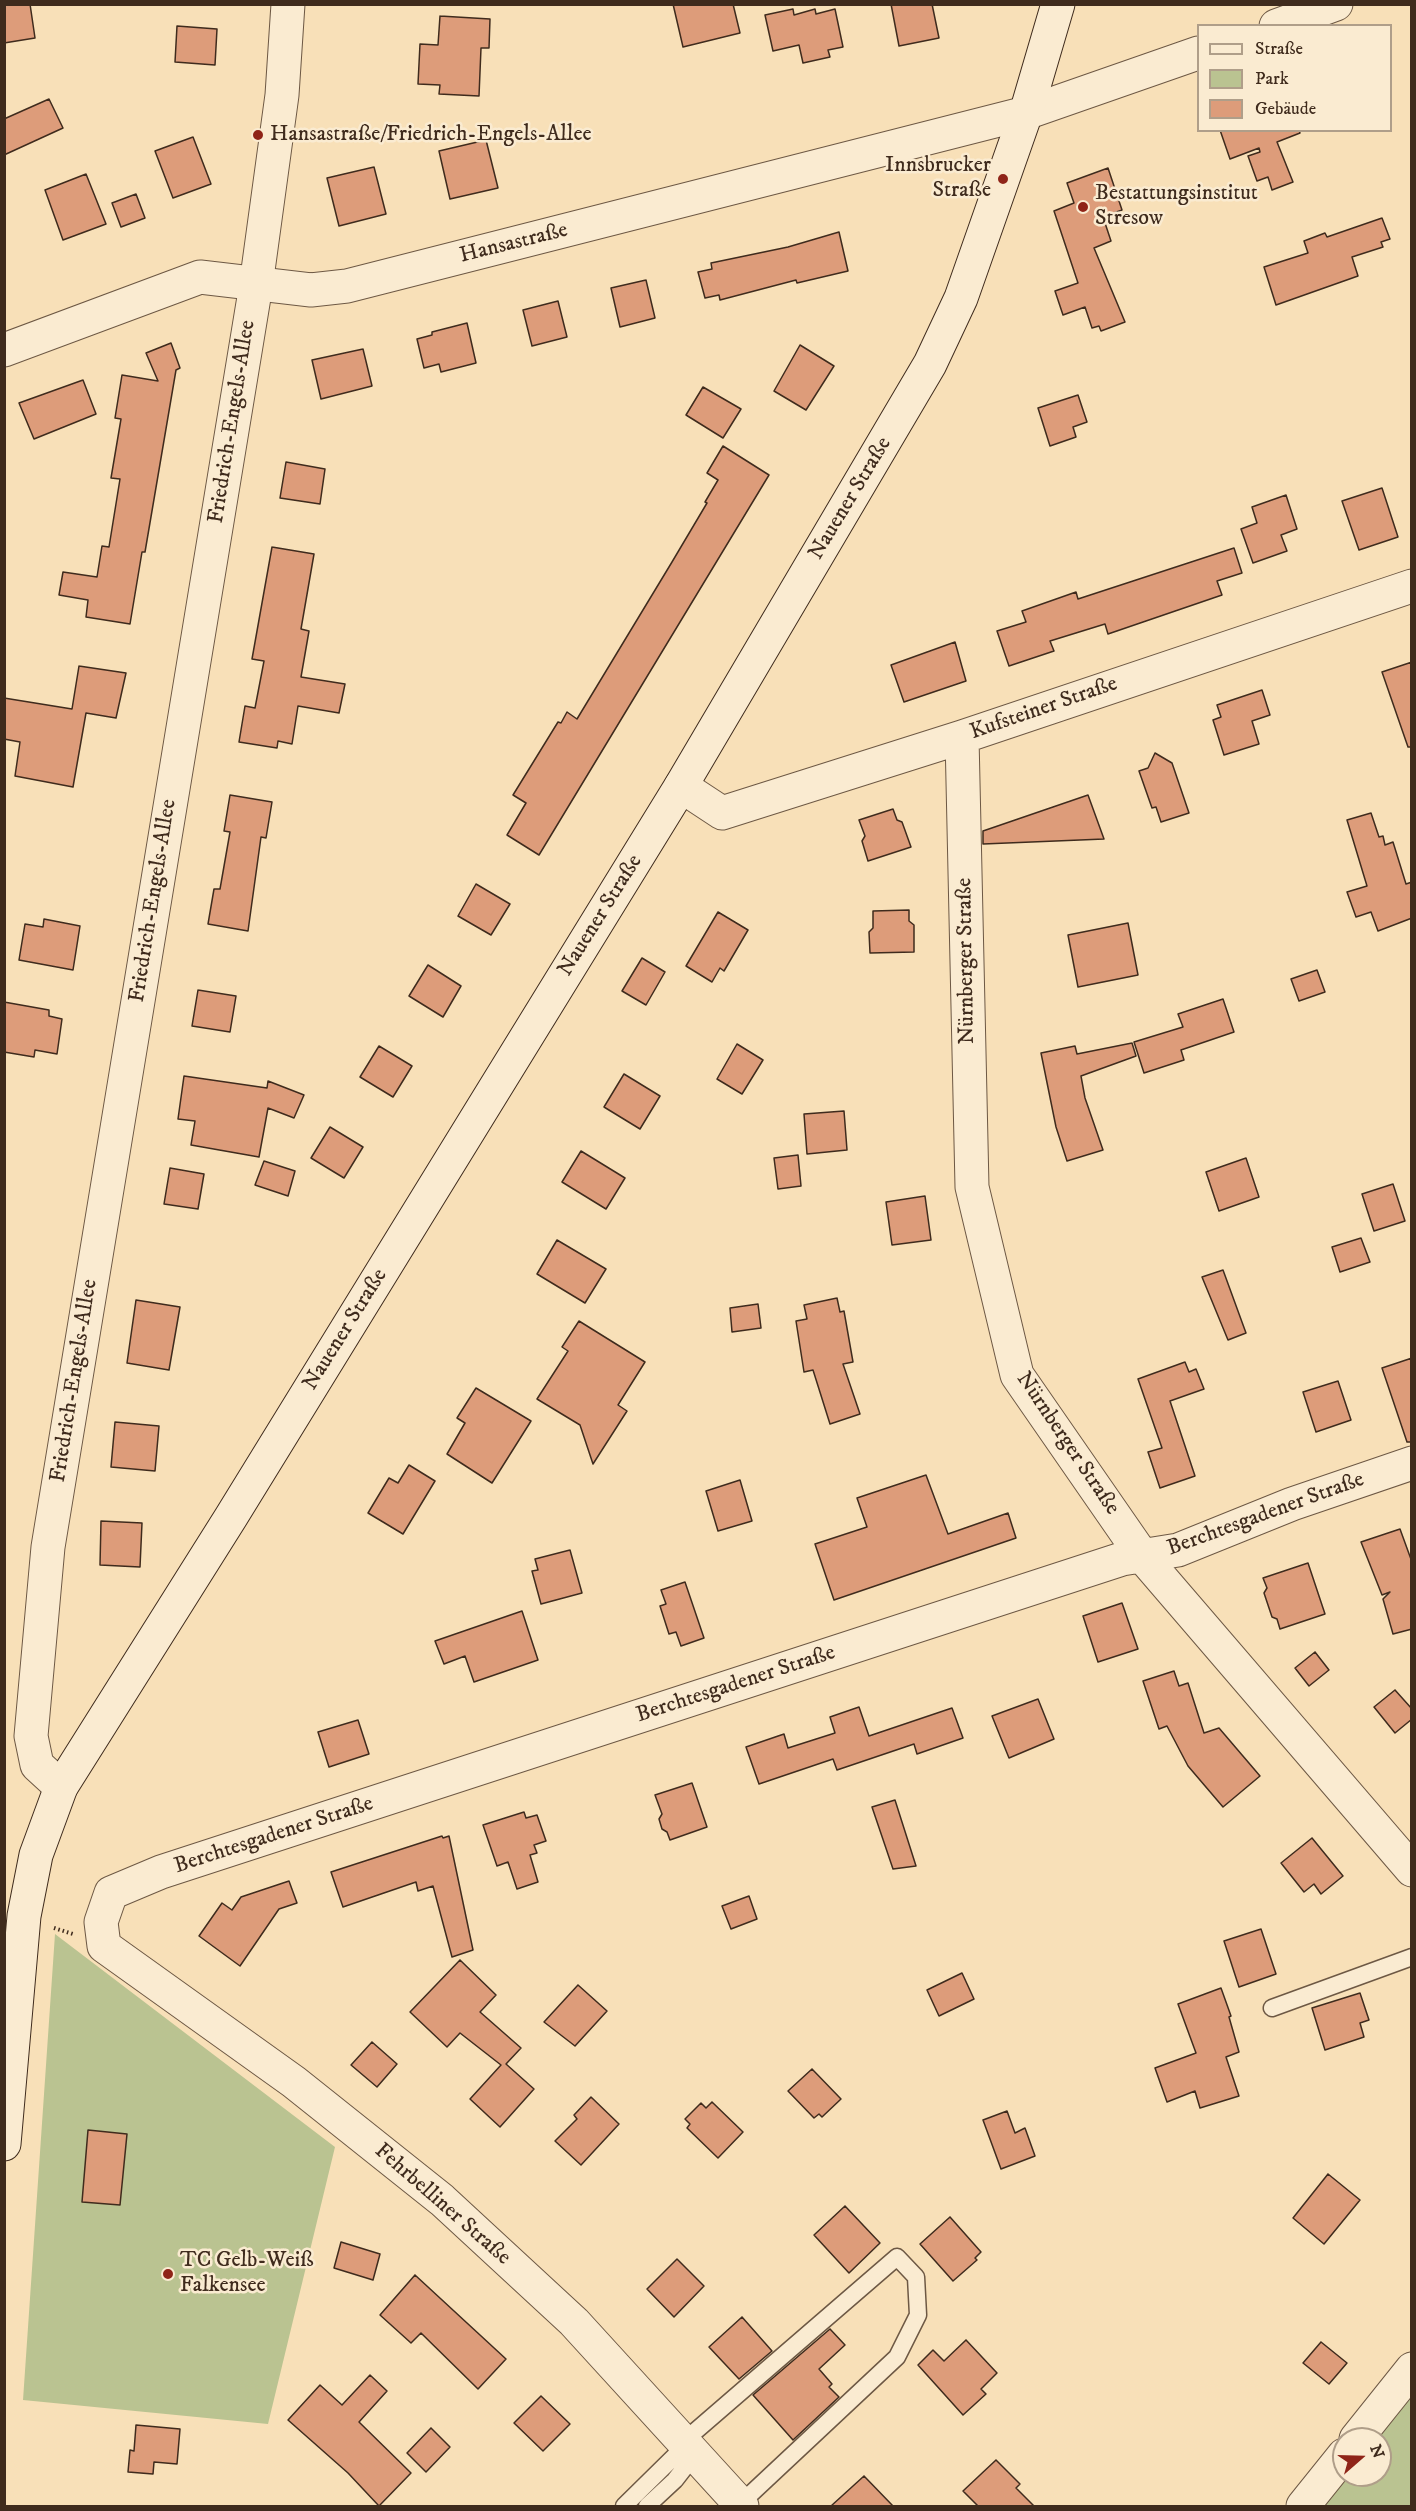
<!DOCTYPE html>
<meta charset="utf-8">
<style>
body{margin:0}
#map{position:relative;width:1416px;height:2511px;overflow:hidden;background:#f8e0b8;font-family:"IM FELL DW Pica",serif}
canvas{display:block}
.frame{position:absolute;inset:0;border:6px solid #3f2b1d;pointer-events:none}
.legend{position:absolute;left:1197px;top:24px;width:195px;height:108px;box-sizing:border-box;background:#faebd1;border:2px solid #af9e89;margin:0;padding:8px 10px;list-style:none;font-size:18px;color:#3f2b1d}
.legend li{display:flex;align-items:center;gap:12px;height:30px}
.legend b{width:30px;border:2px solid #af9e89}
.north{position:absolute;left:1332px;top:2427px;width:60px;height:60px;box-sizing:border-box;background:#faebd1;border:2px solid #af9e89;border-radius:50%;rotate:70deg;font-size:16px;font-weight:700;line-height:24px;text-align:center;color:#3f2b1d}
.north::after{content:'';display:block;margin:auto;width:21px;height:27px;background:#8f2418;clip-path:polygon(50% 0,100% 100%,50% 72%,0 100%)}
</style>
<div id="map">
<canvas width="1416" height="2511"></canvas>
<div class="frame"></div>
<ul class="legend">
<li><b style="height:8px;background:#faebd1"></b>Straße</li>
<li><b style="height:16px;background:#bac391"></b>Park</li>
<li><b style="height:16px;background:#dd9c7a"></b>Gebäude</li>
</ul>
<div class="north">N</div>
</div>
<script>
const g = document.querySelector('canvas').getContext('2d');
g.lineJoin = 'round';
function paint(path, color) {
  g.fillStyle = color;
  g.fill(path, 'evenodd');
}
function toPath(rows) {
  const path = new Path2D();
  for (const r of rows) {
    path.moveTo(r[0], r[1]);
    for (let i = 2; i < r.length; i += 2) path.lineTo(r[i], r[i + 1]);
  }
  return path;
}
function stroke(path, color, width, dash) {
  g.strokeStyle = color;
  g.lineWidth = width;
  g.lineCap = dash ? 'butt' : 'round';
  g.setLineDash(dash || []);
  g.stroke(path);
}
function write(font, color, halo, rows, align = 'center') {
  g.font = font + ' "IM FELL DW Pica",serif';
  g.lineWidth = 5;
  g.setLineDash([]);
  g.textBaseline = 'middle';
  g.strokeStyle = halo;
  g.fillStyle = color;
  for (const [text, x, y, turn = 0] of rows) {
    g.save();
    g.translate(x, y);
    g.rotate((+turn || 0) * Math.PI / 180);
    g.textAlign = isNaN(turn) ? turn : align;
    if (halo) g.strokeText(text, 0, 0);
    g.fillText(text, 0, 0);
    g.restore();
  }
}
const green = toPath([
 [55,1934,335,2147,268,2424,23,2400],
 [1411,2387,1411,2506,1314,2506,1344,2475,1380,2475,1380,2439,1369,2439]
]);
const building = toPath([
 [4,4,30,4,35,38,4,43,4,4],
 [673,4,733,4,740,33,683,47,673,4],
 [891,4,932,4,939,38,899,46,891,4],
 [793,9,794,15,815,9,816,14,835,9,843,47,828,50,830,57,803,63,799,45,773,51,765,15,793,9],
 [440,16,490,19,489,48,481,48,479,96,439,94,440,85,418,84,420,44,438,45,440,16],
 [177,26,217,29,215,65,175,62,177,26],
 [49,99,63,128,4,155,4,119,49,99],
 [1220,130,1299,130,1300,133,1277,142,1293,182,1272,190,1268,177,1257,181,1248,156,1260,152,1259,148,1230,159,1220,130],
 [193,137,211,184,173,198,155,151,193,137],
 [486,140,498,188,450,199,439,151,486,140],
 [374,167,386,214,339,226,327,178,374,167],
 [1108,168,1122,210,1103,217,1111,241,1094,248,1125,322,1101,331,1099,326,1092,328,1085,307,1063,315,1055,291,1078,283,1054,211,1074,203,1067,183,1108,168],
 [86,174,106,224,63,240,45,190,86,174],
 [136,194,145,218,121,227,112,203,136,194],
 [1382,218,1390,239,1381,242,1383,247,1352,257,1358,276,1276,305,1264,267,1308,253,1304,241,1325,233,1327,237,1382,218],
 [839,232,848,271,797,283,796,280,720,300,719,295,705,298,698,272,712,269,711,263,788,247,839,232],
 [646,280,655,318,620,327,611,288,646,280],
 [558,301,567,337,532,346,523,310,558,301],
 [467,323,476,363,441,372,439,364,424,368,417,339,432,335,432,332,467,323],
 [171,343,180,368,176,370,145,552,142,552,130,624,86,617,88,600,59,595,63,572,97,577,102,546,109,547,120,479,111,478,121,419,115,418,122,375,158,381,146,353,171,343],
 [800,345,834,366,806,410,774,391,800,345],
 [363,349,372,386,321,399,312,360,363,349],
 [83,380,96,414,34,439,19,403,83,380],
 [703,387,741,409,723,438,686,415,703,387],
 [1078,395,1087,422,1073,427,1076,437,1050,446,1038,408,1078,395],
 [723,446,769,475,539,855,507,835,526,803,513,795,558,722,561,723,567,712,577,719,672,562,707,503,705,502,718,480,707,473,723,446],
 [286,462,325,469,320,504,280,498,286,462],
 [1382,488,1398,537,1359,550,1342,501,1382,488],
 [1286,495,1297,529,1281,535,1287,551,1253,563,1241,529,1257,523,1252,507,1286,495],
 [272,547,314,554,301,629,309,631,301,677,345,684,339,713,298,706,292,744,278,741,277,748,239,742,245,706,255,708,264,661,252,659,272,547],
 [1234,548,1242,573,1217,581,1222,595,1108,634,1105,624,1050,641,1054,651,1009,666,997,631,1026,622,1022,611,1076,592,1078,599,1234,548],
 [955,642,966,681,904,702,891,665,955,642],
 [1412,662,1412,747,1408,747,1382,672,1412,662],
 [79,666,126,673,116,718,86,713,73,787,15,776,20,742,4,739,4,698,72,709,79,666],
 [1262,690,1270,715,1252,721,1259,744,1224,755,1213,720,1221,717,1217,705,1262,690],
 [1155,753,1172,763,1189,813,1161,822,1156,807,1152,808,1139,771,1148,768,1155,753],
 [230,795,272,802,266,838,261,837,248,931,208,924,214,889,220,889,230,832,224,831,230,795],
 [1088,795,1104,839,983,844,983,831,1088,795],
 [893,809,897,820,902,822,911,847,868,861,862,841,865,836,859,820,893,809],
 [1371,813,1379,837,1383,836,1385,845,1393,842,1406,884,1412,882,1412,918,1378,931,1371,912,1356,917,1347,892,1367,886,1347,820,1371,813],
 [476,884,510,904,491,935,458,916,476,884],
 [909,910,909,921,914,925,914,952,870,953,869,932,873,928,873,911,909,910],
 [718,912,748,930,724,971,720,968,712,982,686,966,718,912],
 [44,919,80,926,73,970,19,960,25,924,43,927,44,919],
 [1128,923,1138,975,1078,987,1068,935,1128,923],
 [642,958,665,972,646,1005,622,991,642,958],
 [428,965,461,986,443,1017,409,996,428,965],
 [1317,970,1325,992,1299,1001,1291,979,1317,970],
 [198,990,236,996,230,1032,192,1026,198,990],
 [1223,999,1234,1032,1181,1050,1184,1060,1144,1073,1134,1042,1183,1027,1178,1014,1223,999],
 [4,1002,49,1010,49,1016,62,1019,57,1054,35,1050,34,1057,4,1052,4,1002],
 [1132,1043,1136,1056,1081,1076,1085,1098,1103,1150,1067,1161,1056,1127,1041,1053,1075,1046,1077,1054,1132,1043],
 [737,1044,763,1060,742,1094,717,1079,737,1044],
 [379,1046,412,1066,393,1097,360,1077,379,1046],
 [624,1074,660,1096,640,1129,604,1107,624,1074],
 [184,1076,267,1088,268,1081,304,1095,294,1118,268,1108,259,1157,191,1145,195,1121,178,1119,184,1076],
 [844,1111,847,1150,807,1154,804,1114,844,1111],
 [330,1127,363,1147,344,1178,311,1158,330,1127],
 [581,1151,625,1178,606,1209,562,1182,581,1151],
 [798,1155,801,1186,778,1189,774,1158,798,1155],
 [1246,1158,1259,1197,1219,1211,1206,1172,1246,1158],
 [264,1161,295,1171,288,1196,255,1185,264,1161],
 [170,1168,204,1174,198,1209,164,1204,170,1168],
 [1393,1184,1405,1221,1374,1231,1362,1194,1393,1184],
 [925,1196,931,1240,892,1245,886,1202,925,1196],
 [1361,1238,1370,1262,1340,1272,1332,1247,1361,1238],
 [557,1240,606,1269,585,1303,537,1274,557,1240],
 [1223,1270,1246,1333,1228,1340,1202,1277,1223,1270],
 [837,1298,840,1312,844,1311,853,1362,843,1364,860,1414,830,1424,813,1370,804,1372,796,1321,807,1319,804,1305,837,1298],
 [136,1300,180,1307,169,1370,127,1363,136,1300],
 [758,1304,761,1328,732,1332,730,1308,758,1304],
 [579,1321,645,1362,618,1405,627,1411,593,1464,580,1425,537,1399,568,1351,562,1347,579,1321],
 [1412,1358,1412,1442,1407,1442,1382,1368,1412,1358],
 [1185,1362,1189,1372,1196,1369,1204,1389,1170,1401,1195,1476,1160,1488,1148,1452,1162,1448,1138,1379,1185,1362],
 [1338,1381,1351,1420,1316,1432,1303,1392,1338,1381],
 [476,1388,531,1421,492,1483,447,1454,465,1423,457,1418,476,1388],
 [115,1422,159,1426,155,1471,111,1467,115,1422],
 [409,1465,435,1481,403,1534,368,1513,389,1478,398,1483,409,1465],
 [926,1475,948,1534,1008,1513,1016,1538,834,1600,815,1544,867,1527,857,1498,926,1475],
 [740,1480,752,1521,718,1531,706,1491,740,1480],
 [101,1521,142,1523,140,1567,100,1565,101,1521],
 [1400,1529,1412,1562,1412,1629,1393,1634,1383,1599,1390,1592,1382,1595,1361,1542,1400,1529],
 [570,1550,582,1593,541,1604,532,1571,538,1570,535,1559,570,1550],
 [1308,1563,1325,1614,1280,1629,1277,1619,1272,1617,1264,1593,1267,1588,1263,1578,1308,1563],
 [685,1582,704,1638,681,1646,676,1632,669,1634,660,1606,666,1604,661,1590,685,1582],
 [1122,1603,1138,1649,1098,1662,1083,1616,1122,1603],
 [522,1611,538,1660,474,1682,465,1656,444,1664,435,1641,522,1611],
 [1315,1652,1329,1670,1309,1686,1295,1668,1315,1652],
 [1174,1671,1179,1686,1188,1683,1204,1733,1219,1728,1260,1776,1223,1807,1188,1766,1167,1726,1159,1729,1143,1681,1174,1671],
 [1395,1690,1412,1709,1412,1719,1395,1733,1374,1707,1395,1690],
 [1038,1699,1054,1739,1009,1758,992,1716,1038,1699],
 [859,1707,869,1736,952,1708,963,1738,917,1754,914,1744,837,1770,833,1759,759,1784,746,1747,784,1734,788,1748,835,1733,830,1717,859,1707],
 [358,1720,369,1754,329,1767,318,1732,358,1720],
 [692,1783,707,1827,670,1840,667,1832,662,1829,659,1819,662,1814,655,1795,692,1783],
 [895,1800,916,1866,893,1869,872,1807,895,1800],
 [524,1812,526,1818,537,1815,546,1841,534,1845,537,1853,530,1855,538,1882,517,1889,508,1862,497,1866,483,1825,524,1812],
 [442,1836,443,1838,449,1836,473,1950,452,1957,433,1886,418,1891,416,1882,343,1907,331,1872,442,1836],
 [1312,1838,1343,1876,1321,1894,1314,1884,1304,1892,1281,1863,1312,1838],
 [289,1881,297,1903,279,1909,240,1966,199,1936,222,1903,232,1910,241,1897,289,1881],
 [749,1896,757,1919,731,1929,722,1906,749,1896],
 [1261,1929,1276,1974,1239,1987,1224,1941,1261,1929],
 [460,1960,496,1995,480,2012,521,2048,506,2064,534,2089,500,2127,470,2099,501,2065,460,2033,447,2047,410,2012,460,1960],
 [962,1973,974,1999,939,2016,927,1990,962,1973],
 [578,1985,607,2011,575,2046,544,2022,578,1985],
 [1221,1988,1231,2016,1229,2017,1239,2052,1226,2057,1239,2096,1200,2108,1195,2091,1167,2102,1155,2068,1196,2053,1178,2004,1221,1988],
 [1360,1993,1369,2020,1360,2023,1364,2037,1325,2050,1312,2008,1360,1993],
 [372,2042,397,2064,377,2087,351,2065,372,2042],
 [812,2069,841,2099,822,2117,819,2114,814,2118,788,2091,812,2069],
 [591,2097,619,2124,581,2165,555,2141,577,2119,574,2115,591,2097],
 [712,2102,743,2132,718,2158,687,2128,690,2124,685,2119,701,2103,706,2108,712,2102],
 [1007,2111,1015,2133,1025,2128,1035,2156,1001,2169,983,2120,1007,2111],
 [88,2130,127,2134,120,2205,82,2202,88,2130],
 [1328,2174,1360,2200,1324,2244,1293,2218,1328,2174],
 [845,2206,880,2243,849,2273,814,2235,845,2206],
 [950,2217,981,2252,975,2258,977,2260,953,2281,920,2244,950,2217],
 [341,2242,380,2254,373,2280,334,2268,341,2242],
 [677,2259,704,2286,674,2317,647,2289,677,2259],
 [415,2275,506,2359,478,2389,421,2333,411,2343,380,2315,415,2275],
 [742,2317,772,2351,739,2379,709,2347,742,2317],
 [830,2329,845,2345,819,2369,832,2384,829,2387,839,2397,793,2440,753,2395,830,2329],
 [966,2340,997,2373,981,2389,986,2394,963,2415,918,2365,933,2350,944,2361,966,2340],
 [1321,2342,1347,2363,1329,2384,1303,2363,1321,2342],
 [370,2375,387,2391,359,2422,411,2473,379,2506,348,2473,288,2420,320,2385,342,2405,370,2375],
 [541,2396,570,2424,543,2451,514,2423,541,2396],
 [136,2425,180,2429,177,2464,154,2462,153,2474,128,2472,130,2450,134,2451,136,2425],
 [431,2428,450,2447,426,2472,407,2453,431,2428],
 [996,2460,1020,2484,1016,2488,1034,2506,978,2506,963,2491,996,2460],
 [864,2476,893,2506,831,2506,864,2476]
]);
const path = toPath([
 [54,1928,73,1934]
]);
const service = toPath([
 [1272,2008,1412,1957],
 [684,2441,897,2257,916,2277,918,2315,897,2357,740,2504],
 [624,2506,687,2444],
 [647,2506,675,2480,696,2453]
]);
const minor = toPath([
 [1276,26,1336,4],
 [4,350,200,277,311,290,347,286,1026,113,1198,53],
 [962,737,972,1187,1017,1375,1143,1557,1412,1870],
 [681,786,722,813,962,737,1412,586],
 [1356,2439,1412,2369],
 [742,2506,574,2322,442,2200,294,2082,104,1946,101,1922,111,1893,161,1872,1122,1559,1178,1550,1292,1504,1412,1463],
 [1303,2506,1344,2455]
]);
const tertiary = toPath([
 [61,1787,37,1765,31,1736,48,1547,256,285,282,95,288,4]
]);
const secondary = toPath([
 [4,2144,24,1916,36,1855,61,1787,231,1517,681,786,930,364,961,298,1026,113,1058,4]
]);
const markers = [
 [258,135,6,"#8f2418"],
 [1003,179,6,"#8f2418"],
 [1083,207,6,"#8f2418"],
 [168,2274,6,"#8f2418"]
];
const poiNames = [
 ["Hansastraße/Friedrich-Engels-Allee",270,135],
 ["Innsbrucker",991,166,"right"],
 ["Straße",991,191,"right"],
 ["Bestattungsinstitut",1095,194],
 ["Stresow",1095,219],
 ["TC Gelb-Weiß",180,2261],
 ["Falkensee",180,2286]
];
const streetNames = [
 ["Hansastraße",514,244,-14],
 ["Friedrich-Engels-Allee",233,422,-81],
 ["Nauener Straße",851,499,-59],
 ["Kufsteiner Straße",1044,709,-19],
 ["Friedrich-Engels-Allee",154,901,-81],
 ["Nauener Straße",601,916,-58],
 ["Nürnberger Straße",967,961,-91],
 ["Nauener Straße",346,1330,-58],
 ["Friedrich-Engels-Allee",75,1381,-81],
 ["Nürnberger Straße",1067,1444,56],
 ["Berchtesgadener Straße",1266,1515,-20],
 ["Berchtesgadener Straße",736,1685,-18],
 ["Berchtesgadener Straße",274,1836,-18],
 ["Fehrbelliner Straße",442,2205,41]
];
paint(green, '#bac391');
paint(building, '#dd9c7a');
stroke(building, '#3f2b1d', 1.5);
stroke(service, '#6d5844', 19);
stroke(minor, '#6d5844', 35);
stroke(tertiary, '#6d5844', 35);
stroke(secondary, '#3f2b1d', 35);
stroke(path, '#3f2b1d', 4, [1.5, 3]);
stroke(service, '#faebd1', 16);
stroke(minor, '#faebd1', 33);
stroke(tertiary, '#faebd1', 33);
stroke(secondary, '#faebd1', 33);
for (const [x, y, r, color] of markers) {
  const dot = new Path2D();
  dot.arc(x, y, r, 0, 2 * Math.PI);
  g.fillStyle = color;
  g.fill(dot);
  stroke(dot, '#faebd1', 2);
}
write('22px', '#3f2b1d', '#faebd1', poiNames, 'left');
write('22px', '#3f2b1d', '#faebd1', streetNames);
</script>
